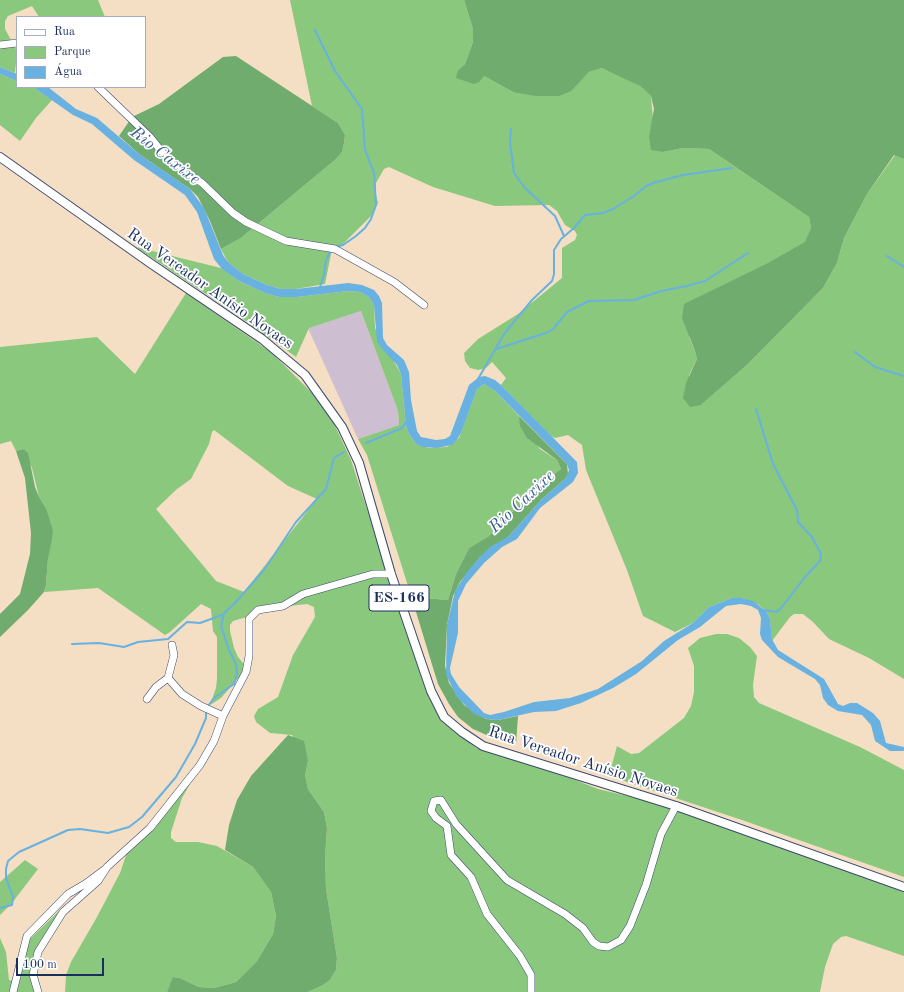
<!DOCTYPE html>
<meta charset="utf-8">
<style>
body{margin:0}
#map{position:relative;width:904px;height:992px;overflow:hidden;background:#f4dfc4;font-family:"Old Standard TT",serif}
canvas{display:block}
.legend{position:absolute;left:16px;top:16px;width:130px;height:72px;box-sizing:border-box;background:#fff;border:1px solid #a4acbf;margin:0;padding:5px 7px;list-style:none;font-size:12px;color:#1b2f5e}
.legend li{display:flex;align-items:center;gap:8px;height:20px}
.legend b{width:20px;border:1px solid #a4acbf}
.scale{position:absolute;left:16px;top:958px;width:88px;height:18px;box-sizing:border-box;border:2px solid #1b2f5e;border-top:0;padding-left:5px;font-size:12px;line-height:14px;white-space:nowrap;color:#1b2f5e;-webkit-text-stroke:3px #fff;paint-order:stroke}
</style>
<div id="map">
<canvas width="904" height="992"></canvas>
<ul class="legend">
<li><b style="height:5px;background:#fff"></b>Rua</li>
<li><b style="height:11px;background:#8ac87e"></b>Parque</li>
<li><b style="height:11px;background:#68b1e0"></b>Água</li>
</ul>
<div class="scale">100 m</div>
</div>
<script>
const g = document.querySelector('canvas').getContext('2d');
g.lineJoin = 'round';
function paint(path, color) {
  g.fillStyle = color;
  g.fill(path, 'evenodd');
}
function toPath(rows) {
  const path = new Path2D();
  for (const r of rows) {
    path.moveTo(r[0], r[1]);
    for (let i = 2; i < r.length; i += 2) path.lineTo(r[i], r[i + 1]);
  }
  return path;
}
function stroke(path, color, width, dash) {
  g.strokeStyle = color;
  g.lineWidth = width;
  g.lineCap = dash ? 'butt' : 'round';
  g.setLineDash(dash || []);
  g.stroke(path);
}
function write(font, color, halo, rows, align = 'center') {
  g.font = font + ' "Old Standard TT",serif';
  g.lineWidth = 3.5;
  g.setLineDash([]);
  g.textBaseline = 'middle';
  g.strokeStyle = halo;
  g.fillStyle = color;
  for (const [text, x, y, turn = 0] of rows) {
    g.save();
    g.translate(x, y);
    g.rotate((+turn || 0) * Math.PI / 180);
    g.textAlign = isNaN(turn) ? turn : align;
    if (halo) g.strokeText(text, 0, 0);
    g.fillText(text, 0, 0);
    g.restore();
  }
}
const industrial = toPath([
 [361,311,398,411,399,425,358,439,308,328]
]);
const green = toPath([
 [0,0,98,0,105,17,39,17,32,6,8,16,5,21,5,29,17,51,15,73,0,67],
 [290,0,464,0,473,29,473,42,465,64,458,70,484,76,513,92,581,80,589,72,602,68,615,73,640,86,651,96,653,119,649,136,663,152,683,148,709,149,809,217,811,228,806,242,767,264,689,337,695,351,697,359,689,375,701,405,748,364,823,288,837,263,844,238,867,194,895,155,904,159,904,679,869,658,829,639,813,622,803,614,794,614,790,617,772,641,770,619,766,611,759,605,742,598,732,598,709,607,693,623,675,632,643,616,627,570,586,470,582,445,568,435,555,438,551,436,501,385,506,378,492,362,486,368,478,370,470,368,465,361,464,353,478,339,518,314,562,278,562,248,575,240,577,235,575,231,565,225,557,211,549,205,495,206,433,187,389,167,384,169,376,183,375,191,378,203,371,216,340,247,332,249,325,284,296,289,281,289,267,285,243,274,228,262,221,249,241,238,336,159,342,152,344,143,345,135,338,123,312,106],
 [0,74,17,81,17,87,33,87,52,100,36,118,20,141,0,125],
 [136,247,221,268,239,281,265,293,279,297,297,297,348,291,360,292,369,297,374,305,375,328,401,374,406,426,409,434,416,444,429,448,447,447,459,438,477,389,484,384,495,391,520,417,519,418,540,449,557,460,561,469,539,485,489,536,469,548,456,574,448,600,423,598,413,602,367,455,358,439,399,425,398,411,361,311,309,328,296,357,246,321],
 [186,293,272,353,312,393,331,417,351,460,421,676,429,698,443,720,476,748,538,765,598,789,673,807,904,886,904,956,846,936,841,937,833,944,825,967,820,992,308,992,323,985,330,980,336,970,337,958,326,889,325,858,327,828,324,812,308,789,305,775,308,761,292,735,270,733,256,722,254,716,258,709,278,697,293,655,315,617,314,607,307,604,281,607,233,621,230,625,230,631,234,648,238,657,247,668,221,698,210,705,216,688,217,678,217,637,213,631,211,609,201,604,170,632,165,635,98,588,44,592,46,585,48,558,48,519,46,508,39,497,32,468,23,449,16,451,11,441,0,444,0,347,97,337,135,374],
 [214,430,288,486,317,499,244,592,216,581,156,509,177,489,191,479,209,444,212,432],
 [716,634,727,634,739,638,750,647,757,656,753,685,754,697,759,703,860,747,904,770,904,877,742,820,609,776,617,746,631,754,639,753,684,718,691,706,694,692,694,666,688,648,700,638],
 [190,784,182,798,171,832,171,838,176,842,198,842,217,846,253,867,271,892,276,916,273,934,257,961,236,982,214,988,199,987,180,978,174,977,167,992,65,992,66,975,71,962,97,917,120,873,129,847],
 [25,860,38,869,12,903,0,915,0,882],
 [65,905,36,958,36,992,0,992,0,938,6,952,9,980,15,981,25,944]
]);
const forest = toPath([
 [464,0,904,0,904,159,894,155,867,194,844,238,837,263,823,288,748,364,701,405,690,407,683,398,686,383,697,359,695,351,682,318,684,304,766,264,805,242,811,228,809,217,709,149,683,148,663,152,651,150,649,136,654,109,651,96,640,86,602,68,589,72,571,91,559,96,535,96,513,92,484,76,479,82,474,84,456,78,458,70,465,64,473,42,473,29],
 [236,56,338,123,345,135,344,143,342,152,336,159,241,238,221,249,210,221,198,197,190,189,139,154,119,136,132,117,159,104,223,57],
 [519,417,520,417,567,464,568,474,566,478,542,499,508,537,480,557,460,582,453,596,447,625,445,666,449,683,464,705,486,719,498,720,518,716,516,744,491,737,473,729,458,717,449,704,438,684,413,602,423,598,448,600,456,574,469,548,489,536,539,485,561,469,557,460,527,438,520,426],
 [23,449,28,453,35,487,39,497,46,508,53,531,51,544,48,558,46,585,44,592,28,610,0,637,0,614,20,594,30,554,31,533,25,478,16,451],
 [288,735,304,741,308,761,305,775,308,789,324,812,327,828,325,858,326,889,337,958,336,970,330,980,323,985,308,992,167,992,173,977,180,978,199,987,214,988,236,982,257,961,273,934,276,916,271,892,253,867,225,850,229,825,237,800,251,776]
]);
const water = toPath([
 [0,67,17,74,17,81,0,74],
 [33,87,48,87,76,109,97,118,139,154,190,189,204,208,223,255,228,262,243,274,267,285,281,289,296,289,348,283,362,285,374,290,379,296,382,303,383,338,387,345,404,360,409,372,411,400,417,431,421,437,436,440,445,439,450,436,469,385,479,377,485,376,495,380,501,385,577,462,578,473,573,482,540,508,517,539,502,547,484,563,466,584,458,601,458,633,450,668,451,674,459,687,484,713,490,715,504,712,534,702,570,698,598,689,642,661,664,641,693,623,709,607,732,598,742,598,753,601,766,611,770,619,772,639,778,650,824,679,838,704,843,706,850,703,857,703,873,713,880,721,886,743,904,747,904,751,890,751,875,741,871,725,862,715,838,711,828,705,823,698,820,685,815,679,778,657,762,640,760,634,761,618,758,610,751,606,741,604,726,606,700,627,678,640,636,674,613,688,581,703,556,711,534,712,498,720,487,719,474,714,456,696,446,674,447,625,455,591,467,572,480,557,490,547,508,537,542,499,566,478,569,470,567,464,495,391,484,384,477,389,461,433,456,441,452,445,437,448,423,447,416,444,409,434,406,426,401,374,397,365,382,349,377,341,374,305,369,297,360,292,348,291,297,297,279,297,265,293,239,281,222,269,214,259,197,212,185,195,134,160,92,124,73,115]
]);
const stream = toPath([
 [315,30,335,71,362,109,365,150,374,173,376,205,371,219,365,228,356,236,343,245,335,247],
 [511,129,510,142,514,173,524,187,555,216,564,236],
 [887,256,904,267],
 [320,287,324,275,326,260,331,250],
 [496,349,546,333,553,329,567,312,589,301,634,300,661,291,687,286,705,281,748,253],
 [855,352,875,367,904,376],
 [478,379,504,334,532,300,552,281,554,274,554,250,561,239,574,228,585,215,603,213,613,209,634,196,646,186,653,183,683,175,732,168],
 [756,409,773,464,797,510,798,522,812,537,821,554,820,561,805,577,782,607,777,612,763,610],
 [366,443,402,428,407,420],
 [72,644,99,643,124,647,138,642,168,639,187,622,200,623,222,615],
 [208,706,214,698,234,684,237,674,236,664,229,650,221,626,224,613,234,604,264,570,296,522,326,489,334,458,344,452],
 [0,908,12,905,13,897,6,878,6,869,8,861,19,852,68,830,80,829,108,833,129,827,142,817,176,777,195,744,206,718,206,711]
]);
const minor = toPath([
 [0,45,17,43],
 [98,87,150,137,162,152,175,165,202,183,233,213,246,222,286,241,335,249,394,282,424,305],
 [172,645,174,655,168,678,182,694,201,706,223,716],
 [147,699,156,687,168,678],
 [13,992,27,936,68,894,85,884,104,870],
 [38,992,33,975,38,952,63,912,98,881,107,867,150,828,200,765,214,741,223,716,246,672,249,656,249,619,258,610,283,606,303,594,373,574,391,574],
 [531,992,531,975,520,956,487,914,471,877,451,855,447,826,436,818,431,811,434,801,441,800,456,824,507,880,565,914,583,928,593,942,599,946,608,947,621,940,630,926,646,885,661,834,676,806]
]);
const major = toPath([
 [0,157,150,263,262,339,305,375,342,427,359,463,391,574,431,691,444,717,462,732,483,746,676,806,904,887]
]);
const shields = [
 [399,598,60]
];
const shieldNames = [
 ["ES-166",399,598]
];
const streetNames = [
 ["Rua Vereador Anísio Novaes",210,289,35],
 ["Rua Vereador Anísio Novaes",583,762,18]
];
const waterNames = [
 ["Rio Caxixe",165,156,38],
 ["Rio Caxixe",522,502,-43]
];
paint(industrial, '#cebed1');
paint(green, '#8ac87e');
paint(forest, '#6fac6d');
paint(water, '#68b1e0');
stroke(stream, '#68b1e0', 2);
stroke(minor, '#3c496d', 8);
stroke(major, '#3c496d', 10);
stroke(minor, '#fff', 7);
stroke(major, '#fff', 8);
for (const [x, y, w] of shields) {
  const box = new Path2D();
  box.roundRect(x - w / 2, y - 13, w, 26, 3);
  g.fillStyle = '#fff';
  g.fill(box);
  stroke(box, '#1b2f5e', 1);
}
write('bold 15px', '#1b2f5e', null, shieldNames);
write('16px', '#1b2f5e', '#fff', streetNames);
write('italic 17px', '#365c8c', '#fff', waterNames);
</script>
